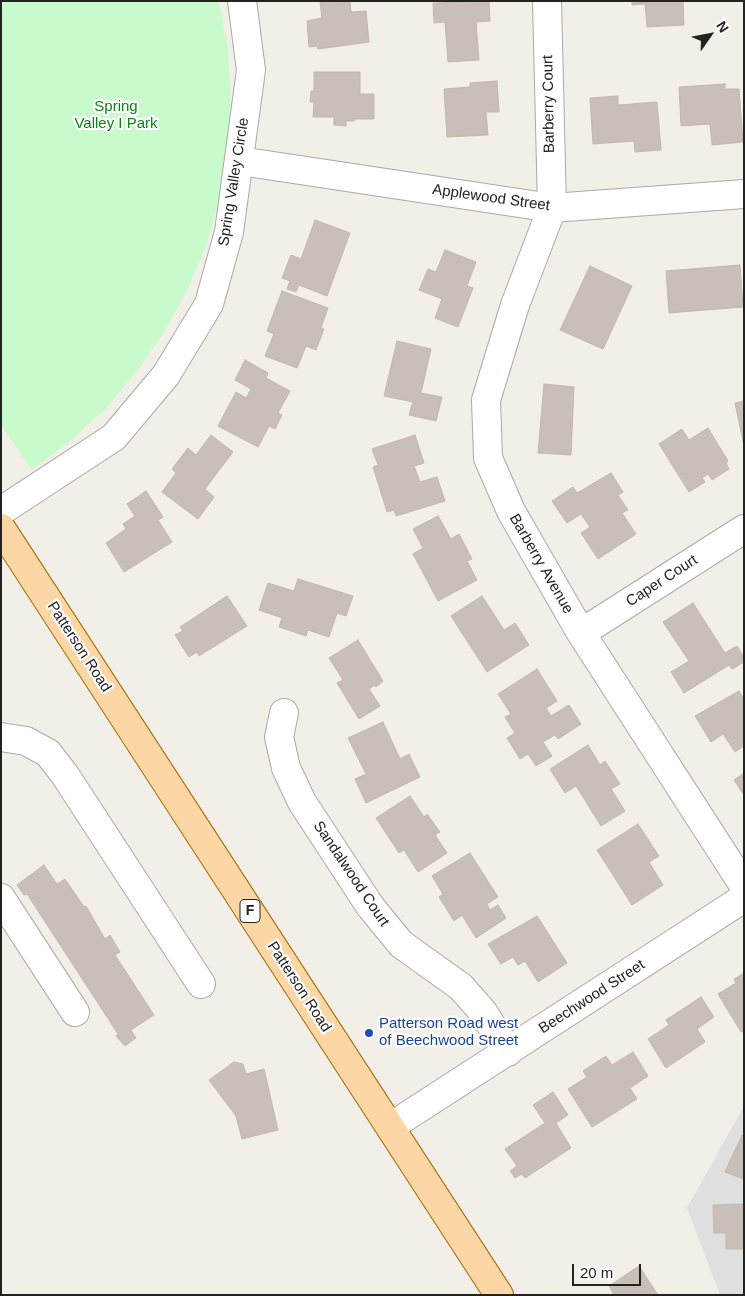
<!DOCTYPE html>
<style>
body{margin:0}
#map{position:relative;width:745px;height:1296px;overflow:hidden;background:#f2efe9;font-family:Helvetica,sans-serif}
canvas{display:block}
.frame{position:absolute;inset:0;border:2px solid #222;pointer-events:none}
.north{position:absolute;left:685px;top:10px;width:50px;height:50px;-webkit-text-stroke:4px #fff;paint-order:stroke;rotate:57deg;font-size:14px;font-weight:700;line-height:20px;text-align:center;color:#222}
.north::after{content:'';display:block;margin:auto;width:18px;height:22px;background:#222;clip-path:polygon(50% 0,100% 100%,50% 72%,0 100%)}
.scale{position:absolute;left:572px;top:1264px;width:69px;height:22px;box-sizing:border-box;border:2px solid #222;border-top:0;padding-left:6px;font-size:15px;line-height:18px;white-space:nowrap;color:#222;-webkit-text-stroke:4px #fff;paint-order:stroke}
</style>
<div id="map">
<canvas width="745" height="1296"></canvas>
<div class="frame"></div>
<div class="north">N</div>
<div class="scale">20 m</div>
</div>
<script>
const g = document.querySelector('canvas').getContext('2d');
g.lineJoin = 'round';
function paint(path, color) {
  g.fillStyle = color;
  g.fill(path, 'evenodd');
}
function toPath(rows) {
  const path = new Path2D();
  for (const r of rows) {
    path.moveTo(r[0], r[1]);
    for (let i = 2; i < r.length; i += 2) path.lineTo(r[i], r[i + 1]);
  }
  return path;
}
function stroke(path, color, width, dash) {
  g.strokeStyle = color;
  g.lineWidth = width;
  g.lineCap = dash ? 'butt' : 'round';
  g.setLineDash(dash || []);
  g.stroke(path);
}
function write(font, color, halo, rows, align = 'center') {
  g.font = font + ' Helvetica,sans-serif';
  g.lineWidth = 4.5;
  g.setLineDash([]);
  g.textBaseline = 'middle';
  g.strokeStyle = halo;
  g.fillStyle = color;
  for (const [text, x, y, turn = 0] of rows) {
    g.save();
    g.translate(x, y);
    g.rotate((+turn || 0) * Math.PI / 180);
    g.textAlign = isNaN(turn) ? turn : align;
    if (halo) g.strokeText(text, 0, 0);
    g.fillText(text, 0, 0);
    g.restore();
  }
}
const residential = toPath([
 [744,1106,744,1295,720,1295,687,1208]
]);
const park = toPath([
 [1,1,219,1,228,49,231,107,227,158,217,209,205,249,186,292,163,334,138,370,106,408,71,440,32,470,1,425]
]);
const building = toPath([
 [350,1,351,12,366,11,369,42,318,49,317,46,309,47,307,21,322,18,320,2,350,1],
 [489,1,490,21,476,22,479,60,448,62,445,22,434,23,433,3,489,1],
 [632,1,683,1,684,25,647,27,645,4,632,5,632,1],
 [314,72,360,72,360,94,374,94,374,119,354,119,354,121,346,121,346,126,334,125,334,117,313,117,314,102,310,102,311,91,314,91,314,72],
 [497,81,499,112,486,112,488,135,447,137,444,89,470,87,470,83,497,81],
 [725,84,725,89,739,89,743,142,712,145,710,124,681,126,679,87,725,84],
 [618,96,618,105,657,102,661,150,635,152,634,141,593,144,590,98,618,96],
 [315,220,350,233,327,296,299,285,296,292,287,289,290,281,282,278,291,255,301,259,315,220],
 [445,250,476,262,467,286,473,288,458,327,435,318,442,299,419,290,428,269,436,272,445,250],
 [740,265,743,307,669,313,666,271,740,265],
 [590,266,632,286,603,349,560,330,590,266],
 [282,291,328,308,321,328,324,329,316,350,306,346,297,368,265,356,274,334,267,331,282,291],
 [397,341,431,349,421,393,442,397,436,421,409,415,413,402,384,396,397,341],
 [245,360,268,373,266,378,290,391,278,413,282,415,275,429,269,426,258,447,218,426,236,392,246,398,251,389,235,380,245,360],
 [544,384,574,387,571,455,538,453,544,384],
 [744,401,744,446,735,403,744,401],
 [708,428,728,461,726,463,729,469,712,480,708,474,702,478,705,482,689,492,659,444,682,429,689,440,708,428],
 [211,435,233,452,205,489,214,497,198,519,162,492,176,473,172,469,188,448,196,455,211,435],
 [415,435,424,463,414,466,420,482,437,477,445,501,396,516,394,510,387,512,373,467,378,465,372,449,415,435],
 [611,473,623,492,618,495,628,510,622,513,636,534,598,559,581,533,590,527,581,514,567,523,552,501,573,487,577,493,611,473],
 [146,491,163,517,158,520,172,542,124,572,106,543,126,529,123,524,135,516,127,504,146,491],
 [438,516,451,539,459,534,472,559,467,561,477,580,438,601,413,554,423,548,413,529,438,516],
 [298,579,353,596,346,616,337,613,329,637,308,630,306,636,279,627,282,618,259,610,268,583,294,591,298,579],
 [227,596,247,626,199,656,197,652,189,657,175,635,183,631,180,627,227,596],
 [482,596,504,630,515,623,529,645,487,672,451,616,482,596],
 [693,603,725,653,737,646,744,657,744,662,732,669,729,665,684,693,671,672,689,661,663,622,693,603],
 [358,640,383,681,376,687,375,685,369,689,380,706,359,719,337,683,343,680,329,658,358,640],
 [537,669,557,701,546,708,551,716,569,705,581,724,558,739,555,735,543,742,552,756,536,766,528,754,520,759,507,738,515,733,505,717,511,714,498,694,537,669],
 [739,691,744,699,744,746,735,752,723,734,711,742,695,716,739,691],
 [383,722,400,759,409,754,420,777,366,803,355,779,366,774,348,738,383,722],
 [588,745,600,765,605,761,620,784,611,789,625,811,601,826,576,786,565,793,550,769,588,745],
 [744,773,744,795,734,780,744,773],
 [410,796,424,817,427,814,440,832,435,835,447,853,418,872,404,850,399,853,376,818,410,796],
 [638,824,659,856,649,862,663,885,632,905,597,850,638,824],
 [470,853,498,897,487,904,490,910,498,905,506,918,476,938,462,915,454,921,439,897,443,894,432,876,470,853],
 [44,865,57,884,65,879,84,907,86,906,105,939,110,935,120,952,115,955,154,1015,131,1030,136,1038,125,1046,116,1036,118,1034,27,894,24,895,17,885,44,865],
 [537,916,567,963,538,982,525,961,518,965,513,957,501,964,488,944,537,916],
 [744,973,744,1031,741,1032,718,994,736,983,734,979,744,973],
 [701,997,714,1017,697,1029,705,1042,666,1068,648,1039,669,1025,666,1020,701,997],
 [633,1052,648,1076,630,1088,637,1099,592,1127,568,1089,587,1077,583,1071,606,1056,612,1065,633,1052],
 [234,1062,243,1064,246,1074,264,1069,278,1130,242,1139,236,1116,209,1080,234,1062],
 [553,1092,568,1115,556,1123,571,1148,525,1178,522,1174,515,1178,510,1171,517,1166,505,1149,545,1123,533,1105,553,1092],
 [742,1135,744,1135,744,1179,725,1172,742,1135],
 [744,1204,744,1249,726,1249,726,1233,714,1233,713,1205,744,1204],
 [639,1266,658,1295,614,1295,609,1286,639,1266]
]);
const minor = toPath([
 [547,1,552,208,515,305,486,400,488,458,511,511,581,633,744,886],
 [240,161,552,208,744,194],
 [1,511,114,437,166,375,209,304,229,232,251,70,242,1],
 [581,633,744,529],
 [284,713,279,737,286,768,302,802,370,906,401,944,461,987,483,1012,508,1052],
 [1,737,26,741,48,753,65,775,201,984],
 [1,898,75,1012],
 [390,1127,744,898]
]);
const major = toPath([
 [1,528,499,1295]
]);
const markers = [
 [369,1033,5,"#1a4fb4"]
];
const shields = [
 [250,911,20]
];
const shieldNames = [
 ["F",250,911]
];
const streetNames = [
 ["Barberry Court",549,104,-91],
 ["Spring Valley Circle",234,182,-81],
 ["Applewood Street",491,198,8],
 ["Barberry Avenue",541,564,60],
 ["Caper Court",662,581,-33],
 ["Patterson Road",79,647,57],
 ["Sandalwood Court",351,874,56],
 ["Patterson Road",299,987,57],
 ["Beechwood Street",592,997,-33]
];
const parkNames = [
 ["Spring",116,107],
 ["Valley I Park",116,124]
];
const transitNames = [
 ["Patterson Road west",379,1024],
 ["of Beechwood Street",379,1041]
];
paint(residential, '#e0dfdf');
paint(park, '#c8facc');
paint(building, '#c7bfb8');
stroke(building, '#c4b6ab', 1);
stroke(minor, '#a9a9a9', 30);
stroke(major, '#a06b00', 30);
stroke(minor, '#fff', 28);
stroke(major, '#fcd6a4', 28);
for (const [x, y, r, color] of markers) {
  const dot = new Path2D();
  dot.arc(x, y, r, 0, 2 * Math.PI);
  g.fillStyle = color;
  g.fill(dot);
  stroke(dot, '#fff', 2);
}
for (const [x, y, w] of shields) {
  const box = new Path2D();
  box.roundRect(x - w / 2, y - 11.5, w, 23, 4);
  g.fillStyle = '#fff';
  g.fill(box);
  stroke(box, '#222', 1);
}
write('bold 14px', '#222', null, shieldNames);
write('15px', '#222', '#fff', streetNames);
write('15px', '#0c8416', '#fff', parkNames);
write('15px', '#164399', '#fff', transitNames, 'left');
</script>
